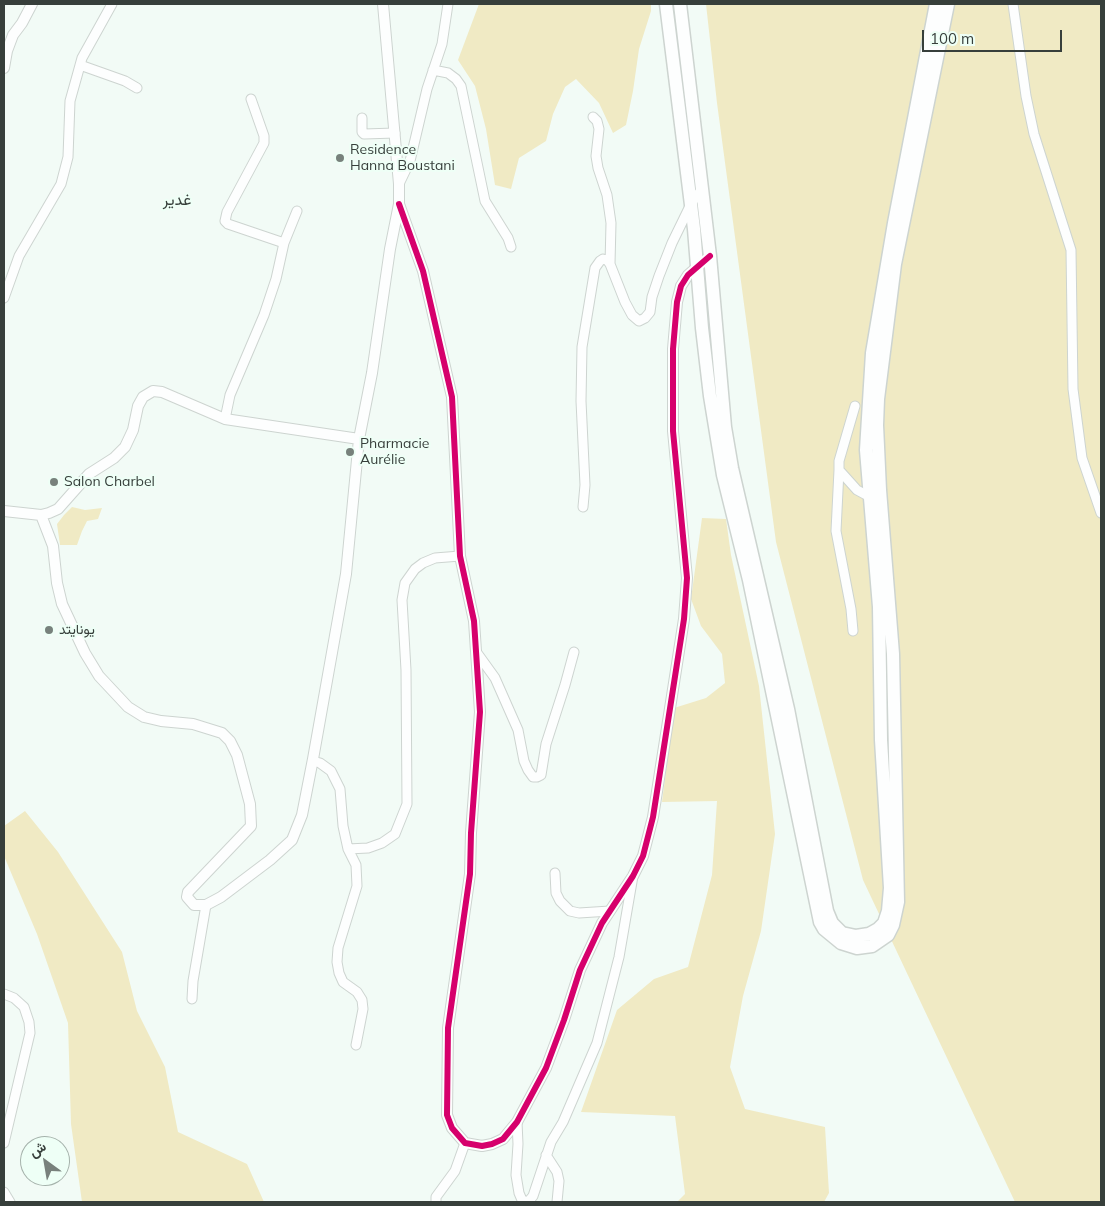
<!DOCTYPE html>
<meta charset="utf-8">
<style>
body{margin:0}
#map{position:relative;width:1105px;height:1206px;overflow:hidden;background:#f2fbf6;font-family:Mulish,Vazirmatn,sans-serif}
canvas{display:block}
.frame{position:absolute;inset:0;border:5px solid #373f3b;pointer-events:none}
.north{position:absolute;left:20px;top:1136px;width:50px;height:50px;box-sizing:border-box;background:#eefff6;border:1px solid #a5b2ab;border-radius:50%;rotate:328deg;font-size:14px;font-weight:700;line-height:20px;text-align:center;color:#373f3b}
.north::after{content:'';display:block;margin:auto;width:18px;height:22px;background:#78817c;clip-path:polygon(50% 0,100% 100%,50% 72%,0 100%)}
.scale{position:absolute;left:922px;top:30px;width:140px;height:22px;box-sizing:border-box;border:2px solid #373f3b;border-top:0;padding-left:6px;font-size:15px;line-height:18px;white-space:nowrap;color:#373f3b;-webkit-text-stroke:4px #eefff6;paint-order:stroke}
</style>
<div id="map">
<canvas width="1105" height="1206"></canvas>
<div class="frame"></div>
<div class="north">ش</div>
<div class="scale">100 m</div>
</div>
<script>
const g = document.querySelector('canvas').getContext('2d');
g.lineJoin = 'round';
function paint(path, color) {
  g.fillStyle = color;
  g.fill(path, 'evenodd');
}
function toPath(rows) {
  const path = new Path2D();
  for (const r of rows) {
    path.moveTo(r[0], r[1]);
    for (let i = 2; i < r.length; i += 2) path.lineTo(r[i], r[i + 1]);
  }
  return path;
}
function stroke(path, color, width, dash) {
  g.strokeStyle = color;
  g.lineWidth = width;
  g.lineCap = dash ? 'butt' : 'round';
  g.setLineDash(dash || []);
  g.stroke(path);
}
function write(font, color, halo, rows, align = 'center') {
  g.font = font + ' Mulish,Vazirmatn,sans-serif';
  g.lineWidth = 4;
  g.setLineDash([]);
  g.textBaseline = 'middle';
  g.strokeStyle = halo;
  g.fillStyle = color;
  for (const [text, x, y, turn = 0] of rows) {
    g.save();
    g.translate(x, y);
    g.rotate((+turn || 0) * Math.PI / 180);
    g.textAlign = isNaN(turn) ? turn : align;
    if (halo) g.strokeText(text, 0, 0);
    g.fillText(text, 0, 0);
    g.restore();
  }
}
const green = toPath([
 [479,4,651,4,651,11,639,49,633,91,626,125,613,133,599,103,576,79,565,87,553,114,546,141,519,158,511,189,495,185,486,129,475,86,458,60],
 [706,4,1101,4,1101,1202,1015,1202,863,880,776,542,717,103],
 [72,507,85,510,102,508,98,519,87,521,82,531,77,545,60,545,57,524,64,515],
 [702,518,726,519,731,555,759,686,775,834,761,931,743,996,730,1067,745,1109,825,1127,829,1193,824,1202,677,1202,685,1194,675,1116,581,1112,617,1010,654,979,688,967,712,875,717,801,662,802,674,708,706,698,725,683,722,654,701,626,691,599],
 [25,811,58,852,122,952,137,1011,165,1067,178,1132,247,1164,264,1202,82,1202,71,1124,68,1023,37,934,4,856,4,826]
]);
const minor = toPath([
 [1013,4,1026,96,1034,134,1071,250,1073,389,1082,458,1101,513],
 [80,65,125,81,137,88],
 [433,70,448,73,456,79,461,86,485,201,508,238,511,247],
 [251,99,264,136,264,143,227,212,225,221,228,224,284,243],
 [593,117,597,121,599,129,596,156,598,168,607,195,611,223,610,264],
 [362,118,362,132,364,134,395,133],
 [399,184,410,161,427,89,442,44,448,4],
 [4,298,19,256,61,184,68,157,70,101,77,76,82,58,112,4],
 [855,406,839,461,839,470,857,490,870,497],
 [225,419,230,395,264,315,276,279,284,243,297,211],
 [839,470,836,531,851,609,853,631],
 [583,507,585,485,581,401,582,347,595,268,600,261,603,259,607,260,610,264,625,302,632,315,639,321,645,318,650,312,652,297,659,276,672,243,691,204,701,190],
 [477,653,495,678,518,730,524,761,528,770,533,777,537,777,541,775,546,744,565,685,574,652],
 [313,761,320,763,331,771,340,789,343,826,348,849,356,865,357,886,338,948,337,962,339,973,343,982,357,992,362,1000,363,1009,356,1045],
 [348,849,368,848,382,843,395,834,407,804,406,670,402,600,405,583,415,569,423,563,435,558,460,556],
 [555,873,556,893,560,901,570,911,579,913,610,911],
 [4,994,14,998,24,1007,29,1022,30,1033,4,1143],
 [192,999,193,981,206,905],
 [517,1122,518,1144,516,1175,519,1193,522,1200,528,1202,533,1196,551,1142,563,1122,597,1043,619,957,633,876],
 [546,1155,557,1172,559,1181,557,1202],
 [4,1192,10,1202],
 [436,1202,436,1197,455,1171,465,1143]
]);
const tertiary = toPath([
 [4,68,7,51,13,35,22,23,32,4],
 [399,204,423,271,452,397,460,556,474,621,480,712,471,833,470,874,448,1028,447,1115,452,1128,465,1143,482,1146,492,1144,503,1139,517,1122,546,1068,564,1020,580,970,602,923,633,876,643,856,653,817,684,619,687,578,673,431,673,349,677,302,681,286,688,275,710,256],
 [4,511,41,515,49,513,58,509,89,474,114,458,125,447,133,430,138,406,143,397,153,391,162,392,225,419,359,439],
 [41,515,53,546,57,583,62,604,85,653,99,676,128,707,144,717,161,721,193,724,222,733,230,741,237,755,250,804,251,826,188,892,187,897,194,905,206,905,221,897,270,860,292,840,302,815,313,759,346,574,359,439,372,373,390,249,399,204,399,184,383,4]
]);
const secondary = toPath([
 [666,4,694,229,702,328,710,396,723,475,749,580,820,922,824,929,841,943,857,948,872,946,888,935,893,925,898,902,893,654,880,490,877,425,878,399,895,264,948,4],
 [680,4,710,256,725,427,732,468,788,709,827,911,832,923,842,933,856,936,869,934,878,929,884,923,888,911,890,888,881,740,879,607,866,450,872,353,894,223,936,4]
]);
const cycleway = toPath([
 [399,204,423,271,452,397,460,556,474,621,480,712,471,833,470,874,448,1028,447,1115,452,1128,465,1143,482,1146,492,1144,503,1139,517,1122,546,1068,564,1020,580,970,602,923,633,876,643,856,653,817,684,619,687,578,673,431,673,349,677,302,681,286,688,275,710,256]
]);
const markers = [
 [340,158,5,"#78817c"],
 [350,452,5,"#78817c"],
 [54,482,5,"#78817c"],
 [49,630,5,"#78817c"]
];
const poiNames = [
 ["Residence",350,150],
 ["Hanna Boustani",350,166],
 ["Pharmacie",360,444],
 ["Aurélie",360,460],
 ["Salon Charbel",64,482],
 ["يونايتد",59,630]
];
const quarterNames = [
 ["غدير",177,200]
];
paint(green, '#f0eac4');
stroke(minor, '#cdd4d0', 11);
stroke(tertiary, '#cdd4d0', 12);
stroke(secondary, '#cdd4d0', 15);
stroke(minor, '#fdfefe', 9);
stroke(tertiary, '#fdfefe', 10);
stroke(secondary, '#fdfefe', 12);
stroke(cycleway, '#d6006c', 6);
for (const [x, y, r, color] of markers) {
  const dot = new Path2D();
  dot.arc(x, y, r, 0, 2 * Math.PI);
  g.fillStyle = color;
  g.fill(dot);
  stroke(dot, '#eefff6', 2);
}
write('14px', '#373f3b', '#eefff6', poiNames, 'left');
write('16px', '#373f3b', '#eefff6', quarterNames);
</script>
